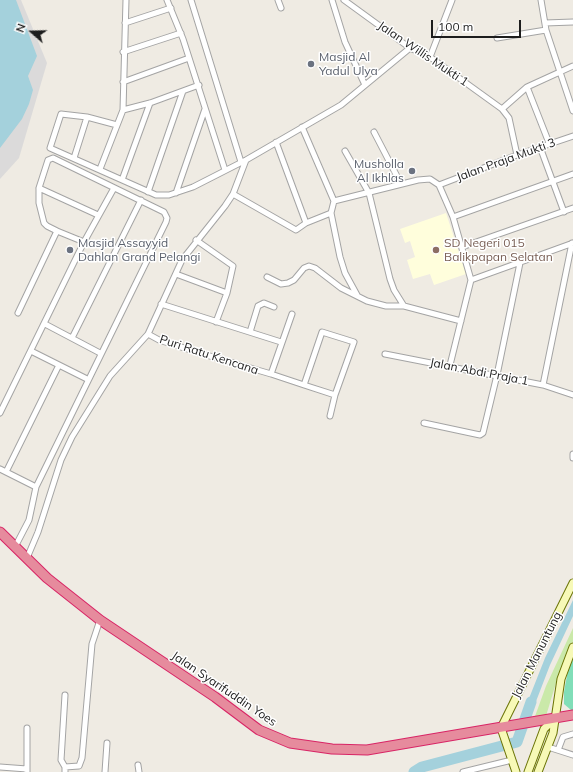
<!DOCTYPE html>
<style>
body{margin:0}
#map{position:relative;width:573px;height:772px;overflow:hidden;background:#efebe3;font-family:Mulish,sans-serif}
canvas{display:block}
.north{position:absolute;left:12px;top:12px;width:40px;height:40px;-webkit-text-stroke:3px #fff;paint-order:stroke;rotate:290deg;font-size:11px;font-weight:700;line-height:16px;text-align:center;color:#1d1d1d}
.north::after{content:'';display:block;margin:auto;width:14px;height:18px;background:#1d1d1d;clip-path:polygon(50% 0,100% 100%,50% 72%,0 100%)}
.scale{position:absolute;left:431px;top:20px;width:90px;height:18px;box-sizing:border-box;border:2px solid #1d1d1d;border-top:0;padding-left:5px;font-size:12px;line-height:14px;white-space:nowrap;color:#1d1d1d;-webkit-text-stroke:3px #fff;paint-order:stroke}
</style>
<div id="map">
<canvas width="573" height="772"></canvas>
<div class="north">N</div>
<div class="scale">100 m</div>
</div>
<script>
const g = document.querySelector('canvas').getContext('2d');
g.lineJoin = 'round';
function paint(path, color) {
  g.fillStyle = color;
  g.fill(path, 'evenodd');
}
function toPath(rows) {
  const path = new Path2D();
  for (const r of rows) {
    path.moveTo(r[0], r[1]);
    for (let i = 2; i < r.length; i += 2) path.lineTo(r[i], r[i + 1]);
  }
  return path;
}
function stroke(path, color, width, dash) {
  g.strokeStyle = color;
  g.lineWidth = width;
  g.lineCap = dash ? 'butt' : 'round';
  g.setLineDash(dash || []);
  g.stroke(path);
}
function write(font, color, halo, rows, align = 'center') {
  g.font = font + ' Mulish,sans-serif';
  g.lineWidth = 3;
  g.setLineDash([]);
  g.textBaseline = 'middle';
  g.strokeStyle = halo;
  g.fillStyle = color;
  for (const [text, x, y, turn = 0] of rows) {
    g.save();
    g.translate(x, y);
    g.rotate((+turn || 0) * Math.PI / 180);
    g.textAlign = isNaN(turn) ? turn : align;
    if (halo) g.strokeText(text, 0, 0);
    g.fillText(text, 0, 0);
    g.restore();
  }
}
const residential = toPath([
 [0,0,21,0,47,63,19,158,0,179]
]);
const education = toPath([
 [446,213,466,274,434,285,430,274,413,279,407,260,415,257,410,241,405,243,400,229]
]);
const grass = toPath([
 [573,628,573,642,559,673,546,716,534,719,546,686]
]);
const pitch = toPath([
 [573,659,573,710,571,710,564,704,564,692,568,670]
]);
const water = toPath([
 [0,0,16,0,37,56,28,76,33,90,29,104,22,119,0,148],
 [573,600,573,616,550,665,535,704,528,701,545,658]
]);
const river = toPath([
 [414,772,422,767,517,742,531,702]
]);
const street = toPath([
 [167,0,183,39,225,170],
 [191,0,241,162],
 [278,0,281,8],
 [332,0,345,42,365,85],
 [344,0,410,48,430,57,502,109,509,118,517,155],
 [541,0,546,30,573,111],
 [125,23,171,8],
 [545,23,573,22],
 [497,38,546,30],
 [123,52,181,33],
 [430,57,452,0],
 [123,82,189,58],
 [527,87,549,143],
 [502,109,527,87,573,66],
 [123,110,126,0],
 [117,125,87,117,61,114,50,148,156,195,169,195,193,187,246,160,341,105,410,48],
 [302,127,334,201,331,213,340,257,345,273,357,295],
 [374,132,401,184],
 [276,142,306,223],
 [540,147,564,212],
 [345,151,369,193,390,279,394,290,404,306,461,321],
 [74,158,87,117],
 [100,169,123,110,150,103,199,85],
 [122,180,150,103],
 [439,185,517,155,573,136],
 [39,188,98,215],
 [148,192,183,91],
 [176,193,205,109],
 [233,194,296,230,306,223,331,213],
 [334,201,418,180,430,179,439,185,453,217,471,280,450,365],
 [453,217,573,174],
 [57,231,84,242],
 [196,240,233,266,227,293],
 [462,247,573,208],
 [176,274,227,293,216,322],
 [267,277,281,284,288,283,294,280,304,268,309,266,315,268,341,288,367,301,386,306,404,306],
 [471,280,573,243],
 [161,304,281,342],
 [45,324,100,353],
 [250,332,258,306,264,303,274,307],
 [148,334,159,340,203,354,271,374,304,385,335,395,354,342,322,332,304,385],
 [72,338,141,200],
 [31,351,87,379],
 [385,354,543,385,573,395],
 [271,374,292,314],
 [543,385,572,243],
 [0,413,84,242,114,188],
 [330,416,335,395],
 [424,423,480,435,483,433,497,375,520,263],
 [573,454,573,458],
 [0,469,36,487],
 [6,472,59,365],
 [15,547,29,520,36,487,166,222,167,218,164,212,53,158,48,160,39,188,39,203,44,223,47,226,57,231,18,313],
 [27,558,38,532,61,460,72,437,110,376,148,334,182,260,225,206,233,194,246,160],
 [27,728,27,772],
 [548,747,573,755],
 [558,750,563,737,573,734],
 [138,765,139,772],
 [0,767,27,769],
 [65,767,61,760,65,695],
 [65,772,65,767,79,766,82,758,92,644,100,620],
 [105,772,107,743],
 [463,772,512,760]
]);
const secondary = toPath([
 [516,772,501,728,573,583],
 [528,772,544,729,554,719],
 [538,772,553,733,561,679,573,647]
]);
const highway = toPath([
 [0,532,47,578,100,620,215,697,259,730,290,743,332,749,367,750,573,715]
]);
const markers = [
 [311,64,4,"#6b7280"],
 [412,171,4,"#6b7280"],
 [70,250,4,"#6b7280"],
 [436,250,4,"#8d6e63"]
];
const streetNames = [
 ["Jalan Willis Mukti 1",423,54,34],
 ["Jalan Praja Mukti 3",506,160,-20],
 ["Puri Ratu Kencana",209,355,18],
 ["Jalan Abdi Praja 1",479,372,11],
 ["Jalan Manuntung",537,655,-63],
 ["Jalan Syarifuddin Yoes",224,689,34]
];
const worshipNames = [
 ["Masjid Al",319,57],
 ["Yadul Ulya",319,71],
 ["Musholla",404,164,"right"],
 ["Al Ikhlas",404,178,"right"],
 ["Masjid Assayyid",78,243],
 ["Dahlan Grand Pelangi",78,257]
];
const educationNames = [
 ["SD Negeri 015",444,243],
 ["Balikpapan Selatan",444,257]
];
paint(residential, '#dbdada');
paint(education, '#fffedc');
paint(grass, '#cae9a9');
paint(pitch, '#81deb8');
paint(water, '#a4d1dc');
stroke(river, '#a4d1dc', 11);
stroke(street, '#a4a4a4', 7);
stroke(secondary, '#6a7405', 9);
stroke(highway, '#d82465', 11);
stroke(street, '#fff', 5);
stroke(secondary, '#f7f9b7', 7);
stroke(highway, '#e68b9d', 9);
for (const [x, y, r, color] of markers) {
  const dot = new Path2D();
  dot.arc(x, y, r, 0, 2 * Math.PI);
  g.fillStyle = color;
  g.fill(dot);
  stroke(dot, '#fff', 1.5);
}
write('12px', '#1d1d1d', '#fff', streetNames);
write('12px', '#5b616d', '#fff', worshipNames, 'left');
write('12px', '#785e54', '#fff', educationNames, 'left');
</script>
